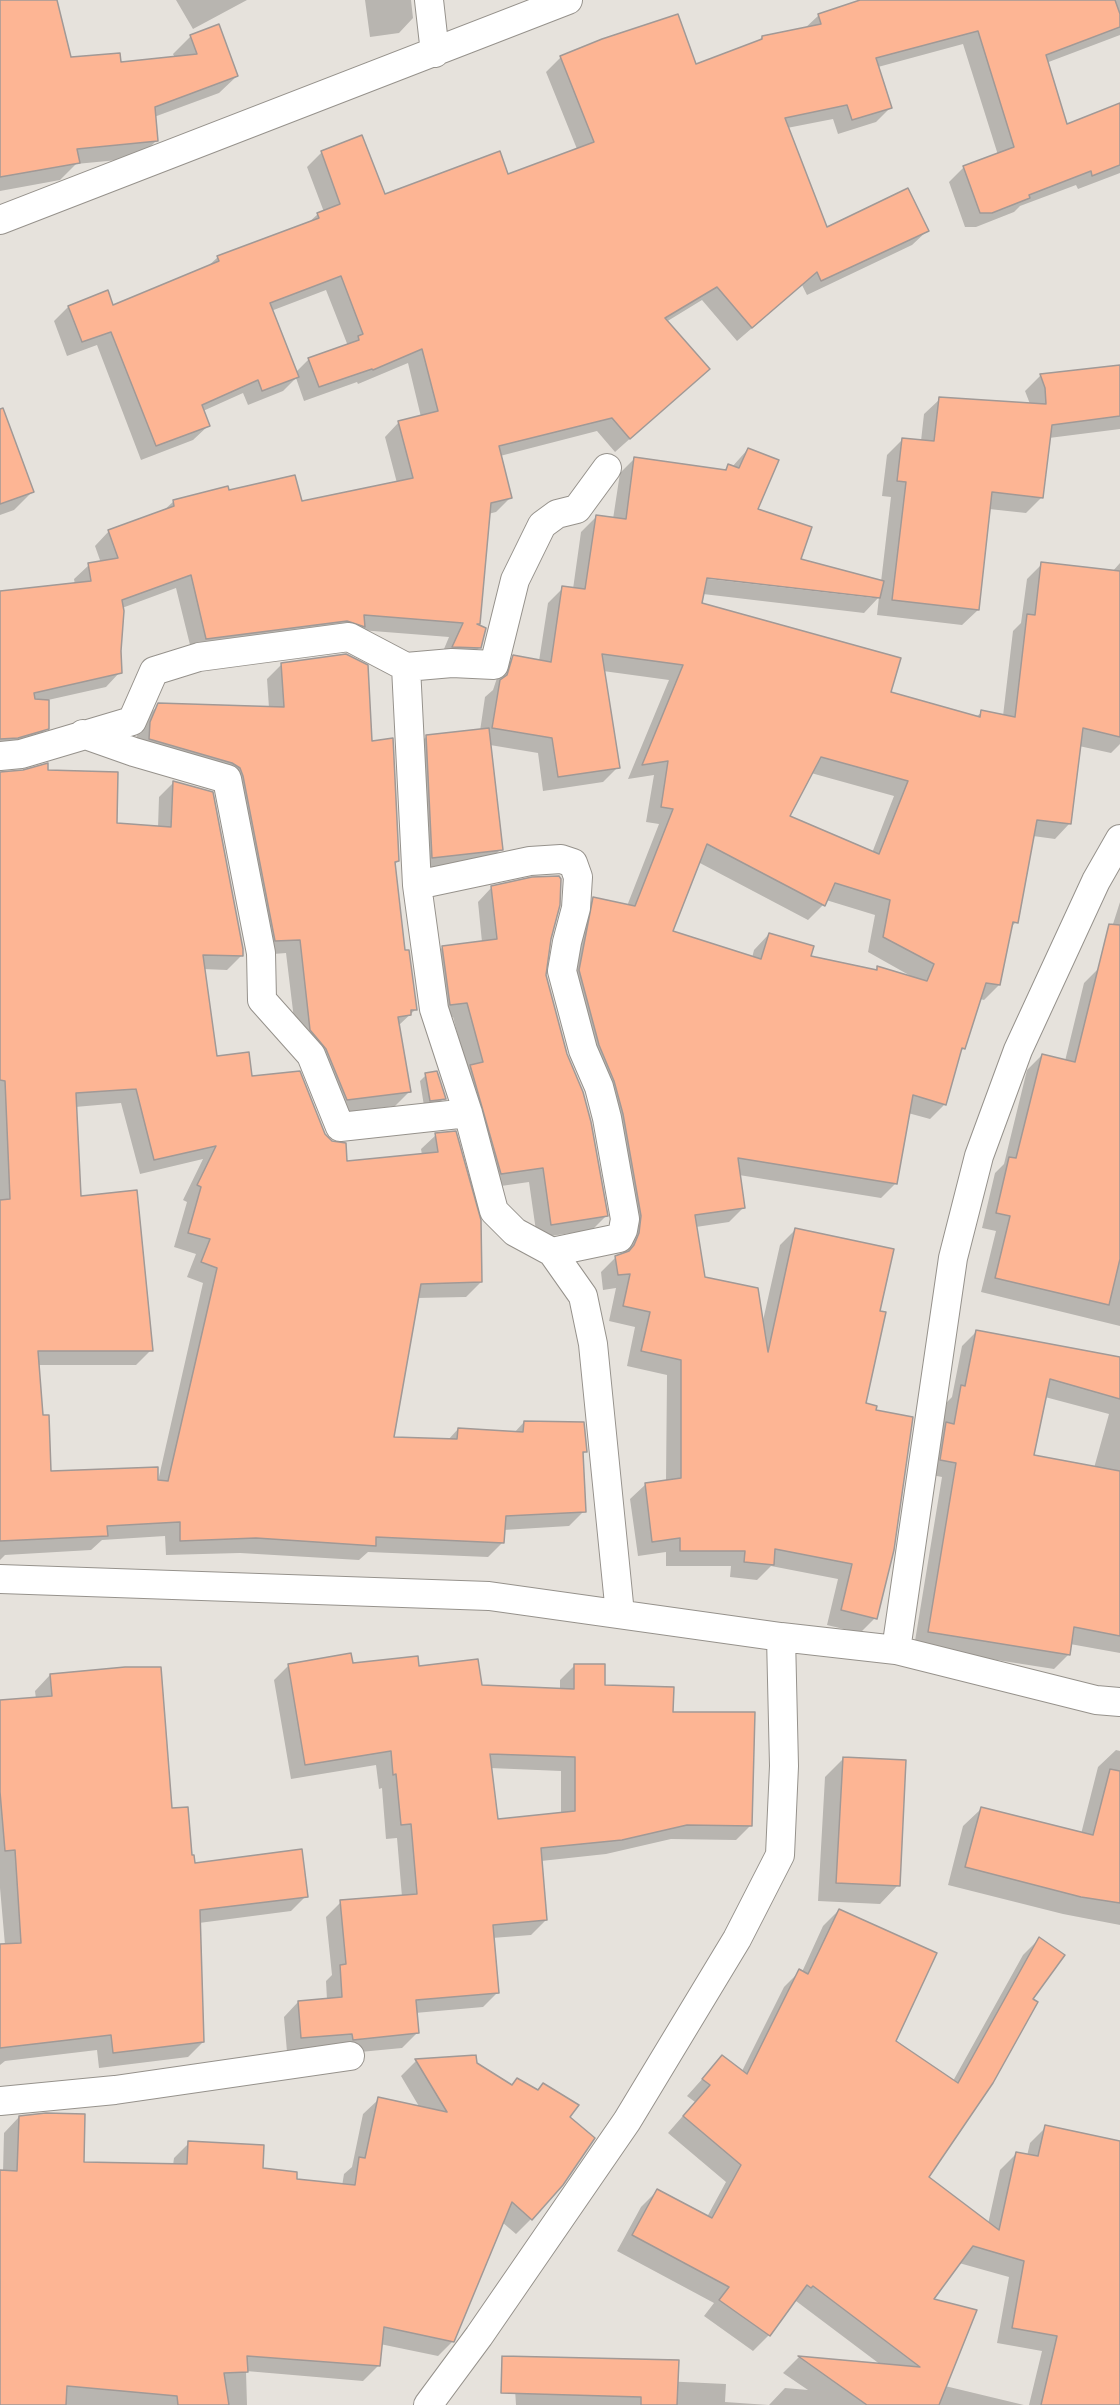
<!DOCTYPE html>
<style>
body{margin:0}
canvas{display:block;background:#e6e2dc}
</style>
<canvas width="1120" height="2405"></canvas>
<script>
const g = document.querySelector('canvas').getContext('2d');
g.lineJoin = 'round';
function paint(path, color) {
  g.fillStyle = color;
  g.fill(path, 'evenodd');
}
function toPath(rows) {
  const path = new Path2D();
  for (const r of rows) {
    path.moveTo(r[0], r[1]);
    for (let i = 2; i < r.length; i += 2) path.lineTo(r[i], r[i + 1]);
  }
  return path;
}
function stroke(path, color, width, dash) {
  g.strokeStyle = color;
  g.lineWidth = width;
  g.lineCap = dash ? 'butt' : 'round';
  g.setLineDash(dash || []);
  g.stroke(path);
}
const shadow = toPath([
 [0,0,55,0,69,59,120,64,175,58,173,54,191,36,237,76,219,93,154,117,157,140,139,158,76,164,60,180,0,191],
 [176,0,247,0,193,29],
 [365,0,411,0,413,18,399,33,370,37],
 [884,0,1120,0,1120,35,1046,63,1066,126,1120,119,1120,173,1078,189,1076,185,1020,206,1014,212,976,227,965,227,949,182,963,168,998,155,963,44,878,67,891,107,876,122,838,134,833,119,787,128,826,229,927,231,912,245,807,295,802,285,737,341,702,300,666,322,708,369,615,452,597,431,500,456,510,498,496,512,488,514,479,624,477,626,480,647,465,662,439,661,449,637,360,630,192,653,176,588,122,608,120,672,106,687,48,700,47,728,33,743,0,752,0,593,75,585,74,579,89,565,101,563,95,546,109,531,162,512,174,501,228,492,300,503,397,483,385,437,399,422,421,417,408,363,358,384,357,382,304,401,296,378,283,391,248,405,243,393,203,411,208,426,193,440,141,460,97,345,67,356,54,321,68,307,112,307,206,268,218,257,308,223,318,214,324,212,307,167,321,153,361,137,384,196,507,176,577,149,546,72,561,57,695,66,757,43,762,37,804,29,819,15],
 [326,290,348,346,309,359,296,372,271,311],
 [1120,366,1120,429,1049,438,1042,497,1026,513,989,509,978,610,962,625,877,615,879,597,864,613,703,594,701,604,889,693,976,717,982,712,1003,716,1013,631,1021,623,1027,579,1042,564,1112,572,1120,563,1120,744,1111,753,1079,746,1070,823,1055,839,1033,836,1016,922,1010,928,999,985,984,1000,980,999,964,1048,959,1053,945,1104,930,1119,908,1113,896,1183,881,1198,739,1175,744,1207,729,1222,696,1227,703,1279,762,1325,780,1245,795,1230,879,1312,864,1405,875,1618,860,1633,827,1625,838,1579,771,1566,757,1580,730,1577,731,1566,666,1566,666,1552,638,1556,630,1499,646,1484,666,1481,667,1375,627,1366,635,1327,609,1321,616,1288,603,1290,601,1272,616,1257,622,1255,625,1249,564,986,579,914,594,899,627,906,659,824,646,822,654,775,628,779,669,680,603,671,618,767,603,782,543,791,538,753,490,745,501,849,482,868,414,876,408,755,427,736,480,731,485,697,493,690,499,672,514,657,539,661,548,603,563,588,573,589,581,532,596,517,613,519,620,473,635,458,723,471,729,466,732,467,748,449,756,510,799,560,881,582,891,497,882,496,887,455,903,439,921,441,924,414,940,399,1030,404,1025,391,1040,376],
 [700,575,867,595,874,598,700,578],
 [811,773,894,796,872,853,788,817],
 [698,862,808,920,823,905,826,900,875,915,868,952,916,979,878,967,874,971,809,957,769,934,754,950,752,958,671,932],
 [0,438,33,491,14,510,0,515],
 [282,664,371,742,398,861,394,865,403,952,416,1009,398,1026,410,1091,395,1106,333,1114,297,1044,286,953,261,955,229,790,136,738,144,719,159,705,269,708,267,679],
 [46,772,115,824,158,828,159,797,174,782,242,955,227,970,203,969,216,1057,250,1077,324,1135,346,1163,422,1155,421,1149,436,1135,481,1282,466,1297,417,1298,392,1438,448,1440,458,1429,514,1433,524,1422,586,1451,582,1455,584,1511,569,1526,503,1530,503,1542,488,1557,368,1552,359,1560,240,1553,166,1555,165,1536,102,1540,91,1550,5,1555,0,1560,0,773],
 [121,1103,140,1174,203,1159,183,1200,187,1202,174,1247,196,1254,187,1277,203,1283,158,1481,49,1473,42,1417,38,1365,136,1365,151,1350,79,1197,75,1107],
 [492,887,549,939,544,975,606,1216,592,1230,537,1238,529,1182,487,1188,467,1070,453,1017,436,1019,428,961,443,947,482,942,478,902],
 [1120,902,1120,1326,981,1292,996,1231,982,1228,995,1173,1004,1164,1027,1070,1042,1055,1065,1061,1084,983,1099,968],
 [426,1075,444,1098,438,1104,424,1106,420,1081],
 [977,1331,1120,1359,1120,1653,1070,1644,1069,1654,1054,1669,914,1647,942,1477,926,1474,942,1428,947,1402,952,1397,962,1346],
 [1045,1397,1109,1414,1094,1468,1032,1456],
 [289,1665,351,1665,418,1668,480,1687,560,1690,560,1680,575,1665,604,1686,671,1713,751,1825,736,1840,671,1839,606,1854,541,1861,546,1920,531,1935,492,1938,497,1993,483,2007,415,2013,417,2033,402,2048,339,2054,287,2052,284,2017,298,2002,327,2000,326,1981,332,1975,326,1917,341,1902,402,1897,397,1838,386,1839,382,1788,379,1789,376,1765,291,1779,274,1680],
 [490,1768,561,1771,561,1814,496,1820],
 [50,1675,171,1810,194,1864,306,1896,291,1911,199,1923,203,2042,188,2057,99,2068,97,2050,5,2061,0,2065,0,1945,5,1945,0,1888,0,1702,36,1699,35,1691],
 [1116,1750,1120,1751,1120,1925,1063,1914,948,1885,963,1826,981,1809,1081,1834,1098,1767],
 [843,1759,898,1885,880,1904,818,1901,825,1777],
 [839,1910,894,2042,953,2081,1023,1955,1039,1939,1031,2000,927,2178,988,2224,1000,2170,1016,2154,1027,2156,1030,2143,1046,2127,1120,2143,1120,2405,1029,2405,1042,2351,997,2343,1009,2277,959,2263,931,2299,945,2386,1024,2405,516,2405,514,2374,726,2384,725,2402,769,2405,785,2388,808,2390,783,2373,799,2357,881,2365,796,2301,793,2302,769,2335,753,2351,704,2316,714,2303,617,2251,641,2207,657,2191,707,2217,726,2182,668,2133,695,2102,687,2096,722,2057,742,2071,784,1987,800,1971,802,1972,823,1926],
 [475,2056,475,2064,511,2086,536,2091,543,2084,568,2117,531,2219,516,2234,502,2222,453,2341,438,2356,380,2344,379,2365,363,2381,246,2371,247,2405,0,2405,0,2172,3,2172,4,2133,19,2117,82,2163,173,2165,174,2158,189,2143,295,2181,342,2186,344,2174,352,2167,363,2114,379,2099,420,2108,401,2076,416,2061]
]);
const building = toPath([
 [0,0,57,0,71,57,120,53,121,62,197,54,190,35,219,24,238,76,155,107,158,141,77,149,80,163,0,177,0,0],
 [860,0,1115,0,1120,14,1120,27,1046,55,1067,124,1120,103,1120,165,1092,176,1091,171,1029,195,1030,198,992,213,980,213,963,166,1014,147,978,31,876,58,892,108,852,120,847,105,785,118,827,227,908,188,929,231,821,281,817,272,752,328,717,287,665,318,710,369,630,439,612,418,499,446,512,498,491,503,480,624,477,624,486,628,481,648,452,647,463,623,364,615,365,627,347,621,206,639,191,575,122,600,124,611,121,651,122,673,34,693,35,699,49,700,49,729,18,738,0,739,0,591,91,581,88,563,118,558,108,530,174,506,173,500,228,486,229,490,295,475,302,501,413,478,398,421,438,411,422,349,373,370,372,369,319,387,308,358,359,340,358,336,363,334,341,276,270,303,299,377,262,391,258,380,202,405,210,426,156,446,111,332,82,342,68,306,108,290,113,305,219,261,217,256,319,218,317,213,340,204,321,151,362,135,385,194,500,151,508,174,594,142,560,56,602,39,678,14,696,64,762,39,762,36,821,24,818,14,860,0],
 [1120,365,1120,416,1052,425,1043,498,992,492,979,610,892,600,906,482,897,481,902,438,934,441,939,397,1046,404,1045,388,1040,374,1120,365],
 [3,408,34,492,0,504,0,409,3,408],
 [748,448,779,460,758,509,812,527,801,559,884,581,880,598,707,578,702,603,901,658,891,692,980,717,981,710,1015,717,1027,614,1035,615,1041,562,1120,571,1120,737,1083,728,1071,824,1037,820,1018,923,1013,922,1000,985,986,983,965,1049,962,1048,946,1105,913,1095,897,1184,738,1158,745,1208,695,1215,705,1277,758,1288,768,1352,795,1228,894,1249,880,1311,886,1312,866,1403,877,1406,876,1410,913,1417,894,1550,877,1619,841,1610,852,1564,775,1549,774,1565,744,1562,745,1551,680,1551,680,1538,652,1542,645,1483,681,1478,681,1360,641,1351,650,1312,623,1306,630,1274,618,1275,615,1256,629,1251,634,1245,639,1233,641,1216,623,1114,614,1081,599,1045,579,970,593,897,635,906,673,809,661,807,668,761,642,765,683,665,602,654,620,768,558,777,552,738,492,728,500,680,507,675,513,655,551,662,562,586,585,589,596,515,626,519,634,457,726,470,728,464,739,468,748,448],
 [821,757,908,781,879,854,790,816,821,757],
 [707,844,825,906,835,883,890,900,883,937,934,964,927,981,877,966,877,970,811,956,814,946,769,933,761,959,673,931,707,844],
 [346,654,368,665,372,741,393,738,399,861,395,862,405,950,409,950,417,1010,411,1010,411,1015,398,1017,411,1092,347,1100,326,1049,310,1030,300,940,275,941,243,776,240,768,232,763,149,739,150,722,158,703,284,707,281,663,346,654],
 [489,728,503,850,432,858,426,735,489,728],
 [48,763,48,770,118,772,117,823,171,827,173,781,213,792,243,949,243,956,203,955,217,1056,249,1052,252,1076,300,1071,325,1134,332,1141,346,1143,347,1161,438,1152,435,1133,456,1131,481,1220,482,1282,421,1284,394,1437,457,1439,458,1428,523,1432,524,1421,584,1422,587,1452,583,1452,586,1512,506,1516,504,1543,376,1537,376,1546,256,1538,180,1541,180,1522,107,1526,108,1536,0,1541,0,1200,10,1199,5,1081,0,1080,0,772,23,770,48,763],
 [136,1089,154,1160,216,1146,197,1185,201,1187,188,1233,210,1239,201,1262,217,1268,168,1481,158,1480,158,1467,51,1471,49,1415,43,1415,38,1351,153,1351,137,1190,81,1196,76,1093,136,1089],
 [559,876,561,879,560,905,551,939,546,975,567,1054,583,1092,591,1122,608,1216,551,1225,543,1168,501,1174,470,1065,483,1062,467,1003,450,1005,442,946,497,939,491,886,532,877,559,876],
 [1109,924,1120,925,1120,1259,1109,1305,995,1278,1010,1216,996,1213,1009,1157,1016,1158,1042,1054,1075,1062,1109,924],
 [437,1071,446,1099,430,1101,425,1073,437,1071],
 [976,1330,1120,1357,1120,1399,1050,1379,1034,1455,1120,1471,1120,1636,1074,1627,1070,1655,928,1632,956,1463,940,1460,946,1422,954,1424,961,1385,965,1386,976,1330],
 [351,1653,353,1663,418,1656,419,1666,478,1659,482,1685,574,1689,574,1664,605,1664,605,1685,674,1687,673,1712,755,1712,752,1826,687,1825,622,1840,541,1848,547,1920,493,1925,499,1993,416,2000,419,2033,353,2040,352,2034,301,2038,298,2001,342,1997,340,1965,346,1964,340,1900,417,1894,411,1824,401,1825,396,1774,393,1775,391,1751,305,1765,288,1664,351,1653],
 [490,1754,575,1757,575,1811,498,1819,490,1754],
 [125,1667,161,1667,172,1808,188,1807,192,1855,194,1855,195,1863,302,1849,308,1897,200,1910,204,2042,113,2053,111,2035,0,2048,0,1944,21,1943,15,1850,5,1851,0,1792,0,1700,52,1696,50,1674,125,1667],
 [843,1757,906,1760,900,1886,836,1883,843,1757],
 [1110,1769,1120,1771,1120,1903,1081,1897,965,1867,981,1807,1093,1835,1110,1769],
 [839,1909,937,1953,896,2041,958,2083,1039,1937,1065,1955,1033,1999,1038,2002,993,2083,929,2177,999,2230,1016,2152,1038,2156,1045,2125,1120,2141,1120,2405,1041,2405,1057,2336,1012,2328,1024,2261,973,2246,934,2299,977,2310,939,2405,867,2405,798,2356,920,2367,813,2286,811,2288,807,2285,770,2336,719,2300,729,2287,632,2235,657,2189,712,2218,741,2165,683,2116,710,2085,702,2079,722,2055,747,2074,799,1969,808,1974,839,1909],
 [476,2055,477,2063,512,2085,517,2078,538,2090,543,2083,579,2105,570,2117,595,2138,563,2185,532,2220,512,2202,454,2342,384,2327,380,2366,247,2356,248,2372,224,2373,229,2405,178,2405,177,2396,67,2386,66,2405,0,2405,0,2170,17,2171,19,2116,46,2113,85,2114,84,2162,187,2164,188,2141,264,2145,263,2168,297,2172,297,2179,355,2185,359,2157,365,2158,378,2097,447,2112,415,2059,476,2055],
 [502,2356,679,2360,677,2405,641,2405,641,2397,501,2393,502,2356]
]);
const street = toPath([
 [429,0,435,53],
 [0,220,568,0],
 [406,667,417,885,434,1009,468,1113,494,1211,515,1232,552,1252,583,1296,593,1344,620,1614],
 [83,734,134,752,227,779,261,953,262,1000,311,1055,340,1127,468,1113],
 [0,756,21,754,132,721,154,671,199,657,349,637,406,667,452,663,494,665,515,580,542,525,557,514,577,509,607,468],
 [417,885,530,861,561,859,573,863,578,877,576,908,567,942,562,971,583,1050,599,1087,607,1118,625,1219,623,1230,619,1238,552,1252],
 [0,1579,489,1596,781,1637,896,1650,1096,1700,1120,1702],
 [896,1650,953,1258,979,1156,1018,1050,1096,881,1120,839],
 [0,2101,115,2090,350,2056],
 [428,2405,479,2336,627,2121,737,1939,780,1855,784,1766,781,1637]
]);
paint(shadow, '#0003');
paint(building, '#fdb594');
stroke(building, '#a19996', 1.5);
stroke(street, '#96928c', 30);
stroke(street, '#fff', 28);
</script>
